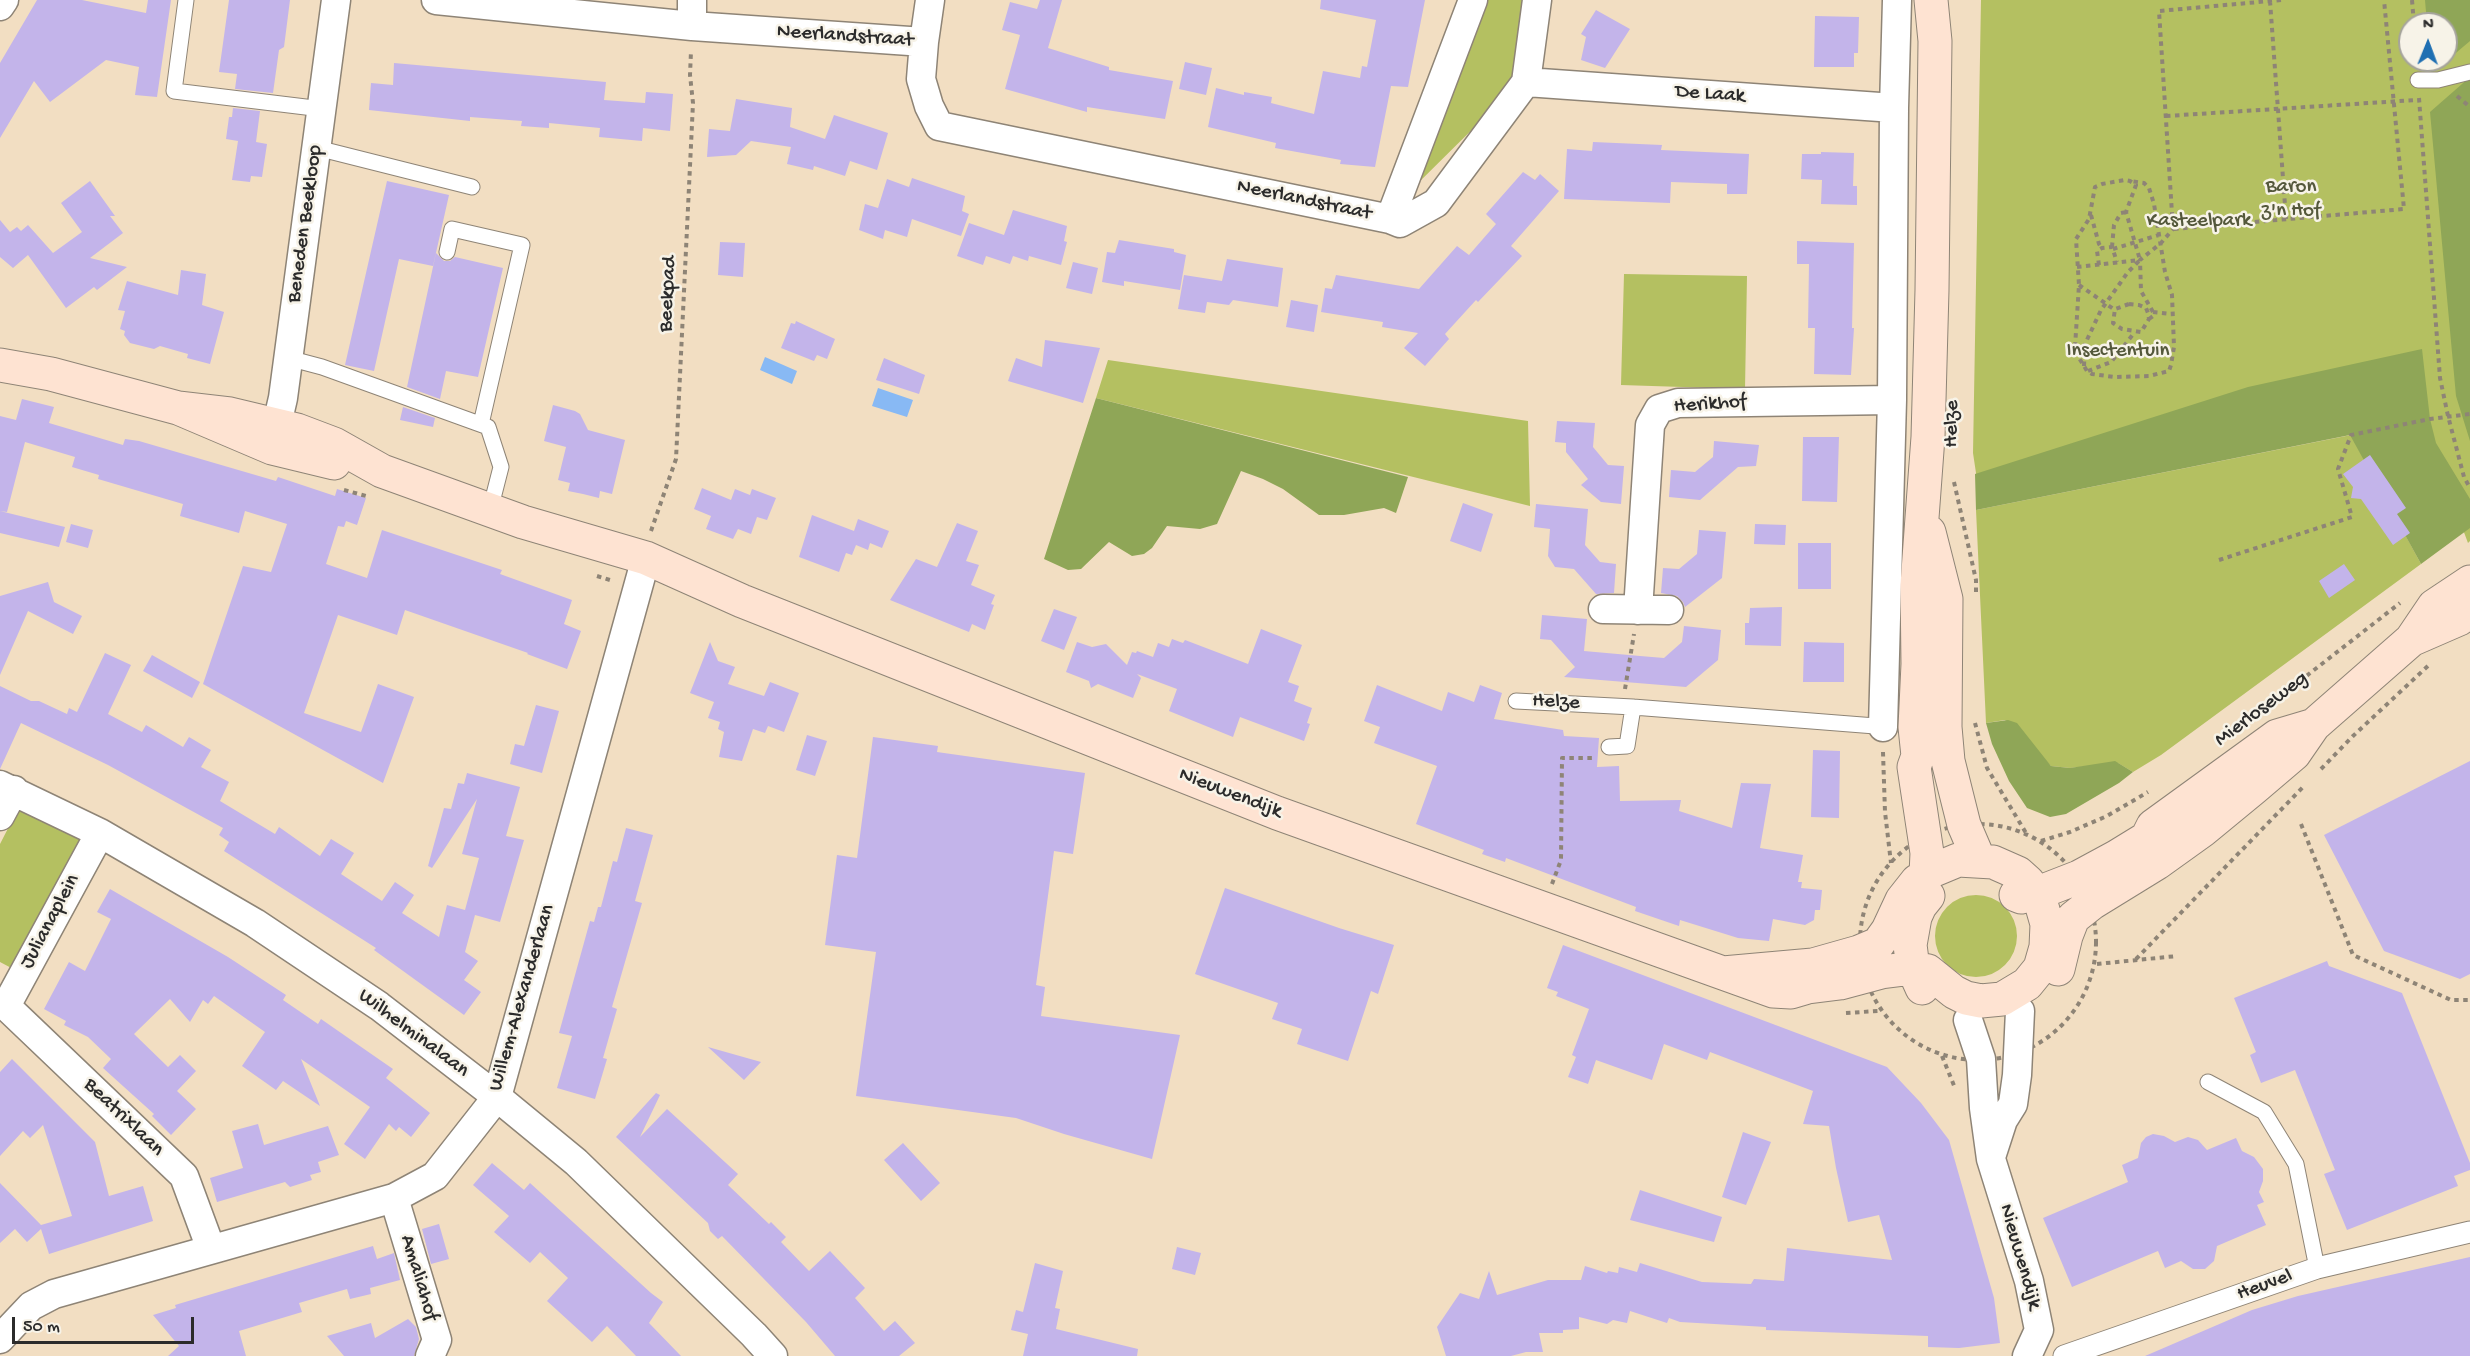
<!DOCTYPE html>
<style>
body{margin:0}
#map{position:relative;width:2470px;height:1356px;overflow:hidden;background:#f2dec2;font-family:"Gochi Hand",sans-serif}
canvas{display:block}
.north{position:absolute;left:2398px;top:12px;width:60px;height:60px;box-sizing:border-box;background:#f7f3e8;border:2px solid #a5a39c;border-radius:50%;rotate:1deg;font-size:16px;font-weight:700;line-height:24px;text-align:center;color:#2b2b2b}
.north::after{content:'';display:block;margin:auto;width:21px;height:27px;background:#1f6fb2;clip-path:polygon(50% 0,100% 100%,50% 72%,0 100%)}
.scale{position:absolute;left:12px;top:1317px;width:182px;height:27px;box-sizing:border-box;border:3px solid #2b2b2b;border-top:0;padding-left:8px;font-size:18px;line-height:21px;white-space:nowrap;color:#2b2b2b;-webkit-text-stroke:4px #f7f3e8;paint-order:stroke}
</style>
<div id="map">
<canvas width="2470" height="1356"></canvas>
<div class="north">N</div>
<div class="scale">50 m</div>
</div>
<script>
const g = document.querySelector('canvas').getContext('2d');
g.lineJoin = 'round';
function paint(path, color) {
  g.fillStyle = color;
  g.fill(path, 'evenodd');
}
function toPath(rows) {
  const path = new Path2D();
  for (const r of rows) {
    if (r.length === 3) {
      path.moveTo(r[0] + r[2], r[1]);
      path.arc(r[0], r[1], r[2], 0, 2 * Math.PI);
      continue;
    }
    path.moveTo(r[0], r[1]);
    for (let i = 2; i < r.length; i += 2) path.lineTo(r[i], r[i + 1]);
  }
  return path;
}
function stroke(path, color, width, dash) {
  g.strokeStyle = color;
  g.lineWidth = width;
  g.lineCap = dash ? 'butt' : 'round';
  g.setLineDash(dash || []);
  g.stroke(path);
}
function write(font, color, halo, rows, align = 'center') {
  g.font = font + ' "Gochi Hand",sans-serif';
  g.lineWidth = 5;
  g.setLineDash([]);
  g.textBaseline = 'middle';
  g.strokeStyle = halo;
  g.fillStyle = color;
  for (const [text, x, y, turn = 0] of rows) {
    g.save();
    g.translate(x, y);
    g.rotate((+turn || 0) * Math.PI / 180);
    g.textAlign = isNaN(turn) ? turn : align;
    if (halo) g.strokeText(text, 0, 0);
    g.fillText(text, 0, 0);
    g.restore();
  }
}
const green = toPath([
 [1484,0,1522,0,1510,92,1407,194],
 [1981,0,2470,0,2470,541,2468,543,2415,401,1979,493,1973,453],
 [2410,24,2446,24,2446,60,2410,60],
 [1624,274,1747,276,1745,389,1621,385],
 [1108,360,1528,421,1530,506,1096,398],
 [2351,435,2421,564,2161,755,2133,772,2118,763,2070,768,2051,766,2005,720,1986,723,1976,510],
 [19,807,84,839,17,971,0,962,0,844],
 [1976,936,41]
]);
const forest = toPath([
 [2425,0,2470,0,2470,41,2431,74,2430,60,2446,60,2446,24,2427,24],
 [2470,77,2470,441,2456,396,2430,112],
 [2422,349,2430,419,2436,443,2470,499,2470,528,2421,564,2350,435,1976,510,1975,474,2248,387],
 [1096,398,1408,477,1396,513,1384,508,1344,515,1319,515,1283,489,1263,479,1241,471,1217,524,1200,529,1167,526,1152,548,1144,554,1132,556,1109,542,1081,569,1068,570,1044,559],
 [2008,720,2017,723,2051,766,2070,768,2115,761,2133,772,2119,783,2066,814,2050,817,2027,808,2009,781,1992,744,1986,723]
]);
const water = toPath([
 [765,357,797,371,792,384,760,370],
 [878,388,913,400,907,417,872,406]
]);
const building = toPath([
 [37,0,82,0,146,13,148,0,171,0,157,97,135,95,139,67,106,60,50,102,34,81,0,138,0,63],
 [229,0,290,0,284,47,279,50,273,93,235,89,237,74,219,72],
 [1040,0,1062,0,1048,48,1109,67,1109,70,1173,81,1165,119,1087,107,1087,112,1005,89,1020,35,1002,30,1010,2,1037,9],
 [1321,0,1425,0,1408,87,1391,86,1375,167,1340,164,1341,160,1275,148,1276,143,1208,127,1216,88,1244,95,1244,92,1272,97,1271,103,1314,114,1323,71,1360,78,1362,66,1367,67,1376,20,1320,9],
 [1596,10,1630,29,1605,68,1581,60,1586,37,1581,34],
 [1815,16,1859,17,1858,53,1854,53,1854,67,1814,67],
 [1185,62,1212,68,1206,95,1179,89],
 [394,63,606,82,604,100,645,103,646,92,673,94,670,131,643,128,642,141,599,137,600,128,549,123,549,128,521,126,522,121,470,117,470,121,369,110,371,83,393,85],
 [736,99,792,108,790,127,825,139,834,115,888,133,877,170,850,161,845,176,814,166,813,170,787,164,791,147,751,141,736,155,707,157,709,129,730,131],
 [233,108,260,111,256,142,267,144,262,177,251,176,250,182,232,180,238,141,226,139,229,117,232,117],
 [1593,142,1662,145,1661,150,1749,154,1747,194,1727,194,1727,184,1671,182,1670,203,1564,199,1567,149,1592,151],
 [1821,152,1854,153,1853,186,1857,186,1857,205,1821,204,1822,180,1801,179,1802,154,1821,154],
 [1523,172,1535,180,1540,174,1559,191,1511,246,1522,256,1478,302,1476,300,1445,334,1449,339,1425,366,1404,348,1418,333,1382,327,1383,322,1321,312,1325,288,1332,289,1336,275,1419,289,1457,246,1469,255,1496,224,1486,214],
 [912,178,965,196,962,211,969,214,961,236,912,219,907,237,885,230,883,239,859,230,865,204,878,208,887,179,909,187],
 [90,181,115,216,110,216,123,233,90,258,127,267,97,290,94,287,66,308,28,255,13,268,0,257,0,220,10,232,17,227,21,231,28,225,53,253,82,232,61,203],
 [387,181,449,195,433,266,399,259,374,371,345,365],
 [1013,210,1067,226,1064,241,1067,242,1061,265,1029,256,1028,261,1013,256,1010,264,986,256,983,265,957,256,969,223,1004,235],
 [1119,240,1174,249,1174,252,1186,255,1180,290,1124,281,1124,286,1102,282,1107,252,1115,253],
 [1797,241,1854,243,1852,328,1854,328,1851,375,1814,374,1815,328,1808,328,1809,264,1797,264],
 [720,242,745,243,743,277,718,275],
 [436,253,444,261,450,261,455,257,503,268,478,377,446,371,440,399,407,387],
 [1227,259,1283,268,1278,307,1233,300,1229,305,1207,302,1205,313,1178,309,1184,275,1222,281],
 [1073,262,1098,268,1092,294,1066,288],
 [181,270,206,274,202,305,224,312,210,364,187,358,188,354,160,346,154,349,130,343,124,335,125,331,120,329,125,311,118,310,127,281,178,295],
 [1291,300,1318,305,1314,332,1286,327],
 [796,321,835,339,827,359,817,355,814,361,781,348,791,323,795,324],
 [1045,340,1100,348,1083,403,1008,381,1016,358,1042,367],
 [884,358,925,375,919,394,876,380],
 [22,399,54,407,49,423,123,445,125,439,139,441,276,481,278,477,335,496,337,489,366,498,357,525,346,521,344,527,338,526,326,564,367,578,382,530,502,570,500,574,572,600,564,624,581,631,567,669,527,654,528,653,405,610,397,635,338,615,304,713,361,732,378,684,414,697,383,783,203,684,243,566,271,572,287,524,245,511,239,533,180,516,183,504,98,479,99,475,72,467,75,457,25,442,7,512,0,511,65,527,59,547,0,533,0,416,16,420],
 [553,405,575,411,580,414,588,430,625,440,612,494,600,491,599,498,583,494,568,491,570,483,558,480,566,447,544,441],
 [403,407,435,418,433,427,400,420],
 [1557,421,1595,423,1593,447,1608,465,1624,466,1621,504,1601,502,1581,485,1588,479,1566,452,1566,443,1555,442],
 [1803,437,1839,437,1837,502,1802,501],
 [1714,441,1759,445,1756,466,1738,467,1700,500,1669,497,1671,470,1695,472,1713,457],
 [2370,455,2406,508,2397,514,2410,533,2393,545,2361,499,2351,498,2353,487,2343,474],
 [702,488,731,500,735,489,750,495,752,489,776,498,767,520,757,517,751,534,738,529,733,539,706,529,711,516,694,509],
 [1463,503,1493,514,1481,552,1450,541],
 [1536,504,1588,509,1585,545,1600,562,1616,564,1614,593,1596,594,1574,569,1555,567,1548,556,1550,529,1534,527],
 [812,515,854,531,858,519,889,531,882,548,870,543,868,550,856,545,852,555,846,553,839,572,799,557],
 [957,523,978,531,966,561,979,565,971,585,995,595,991,604,994,605,985,630,972,624,969,632,890,600,916,559,937,567],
 [71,524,93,530,88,548,66,542],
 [1755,524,1786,525,1785,545,1754,544],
 [1699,530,1726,532,1722,578,1685,607,1683,602,1677,596,1661,593,1663,568,1679,569,1697,554],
 [1798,543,1831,543,1831,589,1798,589],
 [2344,564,2355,580,2329,598,2319,581],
 [48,582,54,602,82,616,73,634,28,611,0,675,0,596],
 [1782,607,1781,646,1745,645,1745,623,1749,623,1750,608],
 [1054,609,1077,617,1064,650,1041,641],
 [1542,615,1587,619,1584,651,1640,656,1664,658,1682,642,1684,626,1721,630,1718,660,1686,687,1564,677,1575,667,1551,640,1540,639],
 [1261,629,1302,645,1288,682,1299,686,1294,701,1312,708,1307,723,1310,724,1304,741,1240,717,1233,737,1169,711,1177,689,1137,674,1141,678,1133,698,1098,684,1091,688,1089,681,1066,672,1077,642,1092,647,1106,644,1127,665,1132,652,1136,653,1137,651,1153,657,1158,643,1169,647,1172,639,1183,643,1185,640,1248,664],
 [710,642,718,661,735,667,728,684,764,696,770,682,799,693,784,732,768,726,765,733,753,729,742,761,719,757,724,732,718,729,720,722,708,718,714,702,690,693],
 [1804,642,1844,643,1844,682,1803,682],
 [105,653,131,665,108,714,142,732,146,725,183,747,189,737,211,750,201,767,229,782,220,801,275,834,279,827,320,856,331,839,354,853,341,874,382,901,395,882,414,895,402,913,439,937,447,905,465,910,479,858,462,854,477,799,432,868,428,866,444,808,451,809,458,783,464,784,467,773,520,787,506,836,524,840,500,922,475,915,465,952,478,961,464,980,481,992,464,1015,374,950,376,948,224,851,229,842,219,835,223,828,108,765,21,723,0,769,0,686,31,701,39,701,67,714,69,708,77,712],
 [152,655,200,682,192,698,143,671],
 [1377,685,1442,711,1448,692,1474,702,1480,685,1502,693,1494,719,1563,730,1564,736,1599,738,1597,767,1619,766,1620,801,1681,800,1679,811,1732,828,1741,783,1771,784,1760,848,1803,855,1798,882,1802,882,1801,888,1822,890,1820,910,1815,910,1814,920,1805,925,1773,919,1769,941,1738,938,1680,920,1679,926,1635,911,1636,907,1506,858,1505,862,1482,854,1484,850,1416,824,1437,766,1374,743,1380,727,1364,721],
 [536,705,559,711,542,773,510,764,515,744,524,746],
 [807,735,827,741,815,776,796,770],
 [873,737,938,746,937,752,1085,773,1073,854,1054,851,1036,985,1045,987,1041,1016,1180,1035,1152,1159,1064,1134,1016,1118,856,1096,876,952,825,945,837,855,857,858],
 [1813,750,1840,751,1839,818,1811,817],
 [2470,761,2470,974,2460,979,2384,951,2324,835],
 [626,828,653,835,635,901,642,903,612,1007,617,1009,603,1058,607,1059,595,1099,557,1088,572,1036,559,1033,590,921,594,922,598,907,601,907,613,861,617,862],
 [1225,888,1339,928,1394,945,1378,994,1371,991,1348,1061,1297,1044,1302,1029,1272,1019,1278,1003,1195,974],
 [110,889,228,957,286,995,283,1000,318,1024,321,1019,367,1051,393,1069,386,1078,430,1113,411,1137,399,1127,396,1131,389,1124,365,1159,344,1144,370,1107,301,1059,320,1106,283,1081,276,1090,242,1066,265,1032,214,996,208,1004,203,1000,190,1022,170,999,134,1034,168,1067,180,1055,196,1071,177,1091,196,1109,171,1135,152,1116,154,1114,103,1068,111,1059,88,1037,64,1025,66,1021,44,1009,69,962,85,971,111,919,97,912],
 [1563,945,1887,1067,1921,1103,1949,1140,1994,1298,2000,1343,1959,1348,1928,1347,1928,1336,1766,1330,1766,1327,1680,1322,1669,1318,1667,1323,1630,1311,1627,1323,1613,1320,1607,1324,1579,1317,1579,1329,1563,1330,1563,1333,1539,1333,1543,1352,1526,1352,1511,1356,1446,1356,1437,1327,1460,1293,1479,1299,1489,1271,1497,1295,1548,1280,1581,1280,1585,1266,1607,1273,1608,1271,1618,1273,1619,1267,1637,1272,1640,1263,1702,1282,1751,1284,1754,1279,1784,1281,1787,1248,1892,1260,1879,1215,1848,1222,1836,1168,1829,1126,1803,1124,1813,1091,1710,1052,1707,1060,1664,1044,1652,1080,1596,1060,1588,1084,1568,1077,1576,1057,1572,1055,1589,1009,1556,996,1558,992,1547,988],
 [2327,961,2329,966,2402,993,2470,1163,2470,1170,2454,1176,2458,1186,2347,1230,2324,1174,2335,1170,2295,1070,2261,1083,2250,1055,2256,1052,2234,998],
 [708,1047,761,1062,744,1080],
 [12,1059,95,1142,109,1196,143,1186,153,1221,49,1254,41,1229,27,1242,15,1229,0,1243,0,1183,41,1225,72,1216,43,1125,30,1138,23,1131,0,1156,0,1072],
 [656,1093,660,1095,640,1137,667,1109,738,1174,728,1185,769,1224,771,1222,786,1237,781,1242,809,1271,830,1251,865,1288,855,1298,884,1331,895,1321,915,1343,899,1356,835,1356,806,1322,722,1236,718,1239,710,1231,708,1223,616,1137],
 [258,1124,264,1145,328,1126,339,1155,318,1162,321,1172,310,1175,312,1180,290,1187,285,1182,217,1202,210,1178,243,1168,232,1131],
 [1743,1132,1771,1142,1746,1205,1722,1197],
 [2153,1134,2164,1136,2175,1142,2188,1137,2198,1140,2207,1150,2236,1138,2242,1151,2254,1157,2263,1169,2263,1181,2259,1192,2264,1202,2257,1205,2266,1225,2217,1246,2214,1261,2205,1269,2193,1269,2181,1261,2165,1268,2158,1251,2072,1287,2043,1218,2128,1182,2122,1165,2138,1158,2141,1143,2146,1137],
 [903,1143,940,1183,921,1201,884,1160],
 [492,1163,524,1190,530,1183,651,1293,663,1302,649,1323,681,1356,636,1356,607,1326,592,1342,547,1301,568,1278,540,1252,530,1263,494,1232,509,1216,473,1185],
 [1640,1190,1722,1217,1714,1242,1630,1220],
 [439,1224,449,1259,431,1264,422,1229],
 [373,1246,377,1259,394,1253,400,1280,370,1288,371,1294,350,1299,347,1289,299,1303,302,1312,239,1331,246,1356,168,1356,179,1346,153,1315,176,1308,175,1305],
 [1177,1247,1201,1253,1195,1275,1172,1269],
 [2470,1257,2470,1356,2145,1356,2252,1310,2298,1296],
 [1035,1263,1063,1271,1055,1308,1060,1309,1056,1329,1138,1349,1137,1356,1023,1356,1028,1334,1011,1330,1016,1310,1023,1312],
 [408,1319,416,1327,419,1339,414,1356,344,1356,327,1336,371,1323,375,1338]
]);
const path = toPath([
 [2281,0,2159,11,2173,229,2404,209,2384,0],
 [2412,0,2414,24],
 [2270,1,2286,219],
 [2457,96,2470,107],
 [2419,98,2440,378,2448,416,2464,477,2470,488],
 [2166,116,2416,100],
 [2091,215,2099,244,2102,248],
 [2112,247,2114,225,2121,213,2126,212],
 [2113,249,2159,235],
 [2099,265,2097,251,2102,248,2112,247,2117,262],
 [2077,267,2140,260],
 [2079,285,2115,310],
 [2129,304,2139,305,2146,308,2148,313,2149,319,2141,332,2122,329,2113,323,2115,309,2129,304],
 [2153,312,2172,314],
 [2149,319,2153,316,2153,312,2141,291,2140,260,2161,243,2173,229],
 [2084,366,2085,344,2101,310,2128,272,2140,260,2126,212,2136,185,2130,181,2125,180,2102,184,2095,187,2089,219,2076,239,2079,285,2075,347,2079,358,2084,366,2087,371,2092,374,2114,377,2149,376,2169,371,2171,365,2174,347,2172,295,2165,272,2154,204,2149,188,2144,183,2130,181],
 [2088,371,2111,362,2135,332],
 [1954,482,1976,580,1976,596],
 [344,490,366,496],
 [651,531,676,459,693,103,690,75,691,51],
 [2219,560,2352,517,2338,469,2351,435,2430,419,2470,414],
 [597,576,613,581],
 [1625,689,1634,634],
 [2264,709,2400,603],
 [1975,723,1987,768,2026,833],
 [1883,752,1885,812,1891,863],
 [2321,769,2353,736,2430,664],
 [1978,942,118],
 [2301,824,2353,955,2451,1000,2470,1000],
 [2041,841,2070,832,2107,816,2148,792],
 [1552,884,1561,860,1562,758,1595,758],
 [2136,959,2305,785],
 [2097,964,2177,956],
 [1846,1013,1878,1011],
 [1942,1056,1955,1088]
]);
const service = toPath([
 [186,0,174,91,322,109],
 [2418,80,2438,80,2470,72],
 [317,148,472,187],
 [447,252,452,229,522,245,481,424],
 [288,358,322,367,488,427,501,467,490,510],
 [1516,701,1633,707,1888,727],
 [1609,747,1627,746,1633,707],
 [2208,1082,2264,1112,2296,1164,2317,1268]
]);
const pedestrian = toPath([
 [2064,1356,2317,1268,2470,1232]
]);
const minor = toPath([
 [436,0,692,26,924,42,921,79,929,106,939,126,1390,219,1400,223,1436,203,1526,82,1537,0],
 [0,6,4,0],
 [692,26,692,0],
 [924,42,930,0],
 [1526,82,1894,108],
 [1390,219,1473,0],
 [272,446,283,398,336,0],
 [1603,609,1669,610],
 [1638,610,1650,425,1659,409,1678,403,1892,400],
 [1883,727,1892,400,1894,108,1897,0],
 [0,785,100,833,255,923,379,1006,497,1097,576,1162,754,1335,773,1356],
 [0,816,14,790],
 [0,1004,6,1006,100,833],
 [6,1006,184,1176,211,1249],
 [1968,1020,1981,1059,1984,1108,1991,1159,2029,1281,2039,1330,2027,1356],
 [1992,1154,2003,1120,2013,1104,2017,1075,2020,1011],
 [394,1198,437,1340,430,1356],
 [0,1339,31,1306,54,1294,394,1198,435,1176,497,1097,646,558]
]);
const secondary = toPath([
 [0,365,51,374,178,408,272,448,334,463],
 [178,408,230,414,297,430,334,444,382,471,523,522,646,558,742,601,1277,813,1773,991,1791,992,1808,987,1840,983,1881,972,1913,968,1928,971,1954,992,1966,998,1981,1001,2002,999,2027,984,2040,968,2046,947,2047,924,2041,903,2028,882,2018,873,1993,862,1958,860,1934,870,1917,881,1902,900,1888,930,1878,944,1859,952,1813,965,1723,973],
 [1929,532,1946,599,1945,727,1948,761,1964,825,1979,860],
 [2413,639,2459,619,2470,612],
 [1926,874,1927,853,1914,767,1918,756,1915,727,1918,664,1917,585,1928,437,1932,290,1935,41,1931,0],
 [2016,895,2021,897,2043,891,2079,877,2116,857,2147,838,2153,826,2277,736,2314,725],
 [2058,969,2066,936,2073,918,2092,903,2157,863,2203,830,2254,788,2294,754,2314,725,2411,640,2434,606,2470,582],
 [1922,988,1913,968,1910,945,1915,917,1920,906,1928,896]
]);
const streetNames = [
 ["Neerlandstraat",845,37,4],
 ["De Laak",1710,95,4],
 ["Neerlandstraat",1304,201,12],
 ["Beneden Beekloop",306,224,-82],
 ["Beekpad",669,294,-87],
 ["Herikhof",1710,405,-4],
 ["Helze",1953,424,-89],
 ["Helze",1556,703,3],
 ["Mierloseweg",2262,710,-37],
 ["Nieuwendijk",1230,794,21],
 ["Julianaplein",51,922,-62],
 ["Willem-Alexanderlaan",523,998,-74],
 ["Wilhelminalaan",413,1034,37],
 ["Beatrixlaan",123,1118,44],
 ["Nieuwendijk",2019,1257,74],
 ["Amaliahof",418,1278,73],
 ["Heuvel",2265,1286,-20]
];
const parkNames = [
 ["Baron",2291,188],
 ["z'n Hof",2291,212],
 ["Kasteelpark",2199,222],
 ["Insectentuin",2118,352]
];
paint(green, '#b4c061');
paint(forest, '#8fa657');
paint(water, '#88b9f4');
paint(building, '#c3b4ea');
stroke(service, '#8e8476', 17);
stroke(pedestrian, '#8e8476', 23);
stroke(minor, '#8e8476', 31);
stroke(secondary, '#8e8476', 35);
stroke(path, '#8e8476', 4, [4.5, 4.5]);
stroke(service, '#fff', 15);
stroke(pedestrian, '#fff', 21);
stroke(minor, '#fff', 28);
stroke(secondary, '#fee3d2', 33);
write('21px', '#2b2b2b', '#f7f3e8', streetNames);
write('21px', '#54583b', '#f7f3e8', parkNames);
</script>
